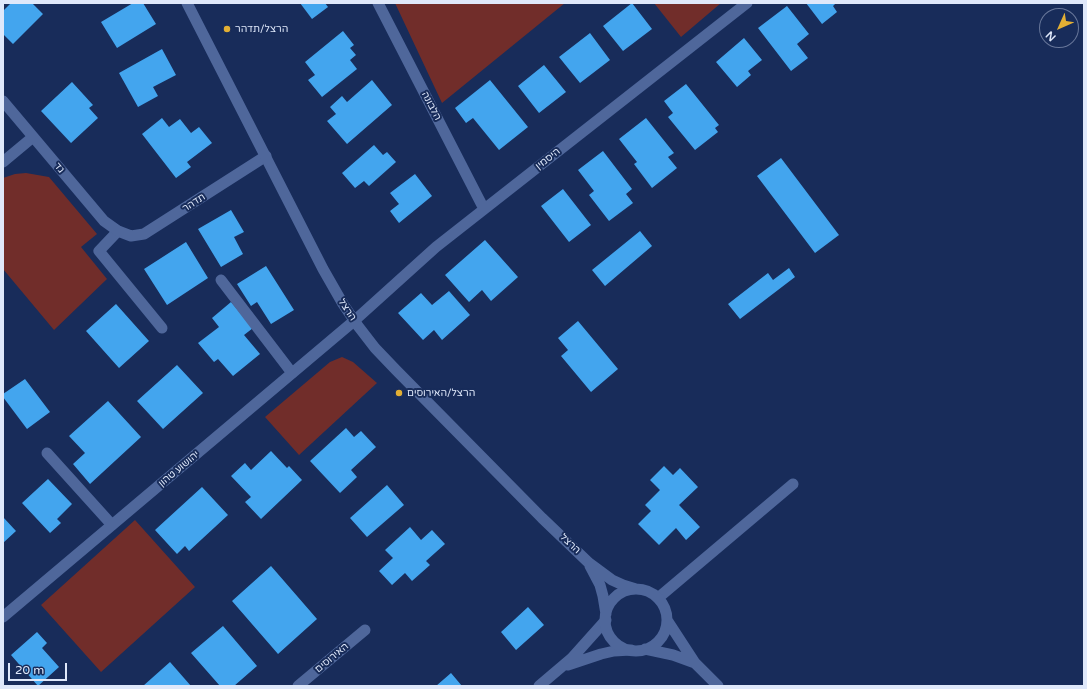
<!DOCTYPE html>
<meta charset="utf-8">
<style>
body{margin:0}
#map{position:relative;width:1087px;height:689px;overflow:hidden;background:#182c5a;font-family:"Varela Round",sans-serif}
canvas{display:block}
.frame{position:absolute;inset:0;border:4px solid #dfe8fa;pointer-events:none}
.north{position:absolute;left:1039px;top:8px;width:40px;height:40px;box-sizing:border-box;background:#182c5a;border:1px solid #68779a;border-radius:50%;rotate:225deg;font-size:11px;font-weight:700;line-height:16px;text-align:center;color:#dfe8fa}
.north::after{content:'';display:block;margin:auto;width:14px;height:18px;background:#e2af34;clip-path:polygon(50% 0,100% 100%,50% 72%,0 100%)}
.scale{position:absolute;left:8px;top:663px;width:59px;height:18px;box-sizing:border-box;border:2px solid #dfe8fa;border-top:0;padding-left:5px;font-size:12px;line-height:14px;white-space:nowrap;color:#dfe8fa;-webkit-text-stroke:3px #182c5a;paint-order:stroke}
</style>
<div id="map">
<canvas width="1087" height="689"></canvas>
<div class="frame"></div>
<div class="north">N</div>
<div class="scale">20 m</div>
</div>
<script>
const g = document.querySelector('canvas').getContext('2d');
g.lineJoin = 'round';
function paint(path, color) {
  g.fillStyle = color;
  g.fill(path, 'evenodd');
}
function toPath(rows) {
  const path = new Path2D();
  for (const r of rows) {
    if (r.length === 3) {
      path.moveTo(r[0] + r[2], r[1]);
      path.arc(r[0], r[1], r[2], 0, 2 * Math.PI);
      continue;
    }
    path.moveTo(r[0], r[1]);
    for (let i = 2; i < r.length; i += 2) path.lineTo(r[i], r[i + 1]);
  }
  return path;
}
function stroke(path, color, width, dash) {
  g.strokeStyle = color;
  g.lineWidth = width;
  g.lineCap = dash ? 'butt' : 'round';
  g.setLineDash(dash || []);
  g.stroke(path);
}
function write(font, color, halo, rows, align = 'center') {
  g.font = font + ' "Varela Round",Heebo,sans-serif';
  g.lineWidth = 4;
  g.setLineDash([]);
  g.textBaseline = 'middle';
  g.strokeStyle = halo;
  g.fillStyle = color;
  for (const [text, x, y, turn = 0] of rows) {
    g.save();
    g.translate(x, y);
    g.rotate((+turn || 0) * Math.PI / 180);
    g.textAlign = isNaN(turn) ? turn : align;
    if (halo) g.strokeText(text, 0, 0);
    g.fillText(text, 0, 0);
    g.restore();
  }
}
const green = toPath([
 [395,3,565,3,442,103],
 [654,3,721,3,681,37],
 [26,173,49,177,97,234,81,247,107,279,54,330,3,269,3,178,15,174],
 [342,357,353,362,377,383,299,455,265,417,330,362],
 [135,520,195,587,101,672,41,605]
]);
const building = toPath([
 [11,3,32,3,43,14,13,44,3,34,3,11],
 [133,3,143,3,156,24,117,48,101,22],
 [300,3,325,3,328,7,312,19],
 [632,3,652,29,623,51,603,26],
 [806,3,836,3,833,6,837,12,822,24],
 [787,6,809,34,797,44,808,58,791,71,758,28],
 [343,31,354,45,350,48,356,55,350,60,357,69,322,97,308,80,315,75,305,62],
 [590,33,610,60,580,83,559,57],
 [744,38,762,60,748,71,751,75,737,87,716,62],
 [162,49,176,75,153,87,158,96,138,107,119,73],
 [544,65,566,92,539,113,518,86],
 [372,80,392,105,347,144,327,121,336,114,330,107,342,96,347,102],
 [490,80,528,127,499,150,473,118,466,123,455,108],
 [72,82,93,105,89,108,98,118,71,143,41,111],
 [686,84,719,125,715,128,718,132,695,150,668,117,673,113,664,101],
 [162,118,169,127,180,119,191,133,199,127,212,143,187,162,191,167,176,178,142,134],
 [646,118,674,153,668,157,677,168,652,188,634,164,637,162,619,139],
 [374,145,383,155,387,152,396,162,369,186,364,181,355,188,342,173],
 [603,151,632,189,626,194,633,203,609,221,589,195,594,191,578,170],
 [781,158,839,235,815,253,757,176],
 [415,174,432,196,399,223,390,211,399,204,390,193],
 [563,189,591,225,569,242,541,206],
 [231,210,244,232,234,237,243,254,221,267,198,229],
 [640,231,652,246,605,286,592,270],
 [485,240,518,277,491,301,482,290,469,302,445,275],
 [186,242,208,278,167,305,144,269],
 [266,266,294,310,271,324,257,302,251,306,237,284],
 [789,268,795,277,740,319,728,304,768,273,773,280],
 [449,291,470,315,442,340,434,330,423,340,398,313,421,293,432,305],
 [231,302,253,328,244,335,260,354,233,376,218,359,214,362,198,343,219,327,212,318],
 [116,304,149,341,119,368,86,331],
 [578,321,618,369,591,392,561,356,568,350,558,338],
 [177,365,203,393,163,429,137,401],
 [25,379,50,412,27,429,3,397,3,394],
 [108,401,141,437,90,484,73,464,85,453,69,436],
 [346,428,354,437,361,431,376,447,351,470,357,477,340,493,310,461],
 [271,451,287,468,289,466,302,480,261,519,245,502,251,497,231,476,245,463,251,470],
 [664,466,673,475,680,468,698,487,679,505,700,527,686,540,676,528,659,545,638,524,651,511,645,505,660,490,650,480],
 [48,479,72,504,57,519,61,523,50,533,22,503],
 [387,485,404,505,367,537,350,518],
 [202,487,228,515,189,551,185,546,177,554,155,530],
 [3,517,16,531,3,543],
 [410,527,421,540,432,530,445,544,426,561,430,565,412,581,405,573,392,585,379,571,393,558,385,550],
 [271,566,317,619,278,654,232,601],
 [528,607,544,625,516,650,501,632],
 [223,626,257,666,234,686,220,686,191,653],
 [37,632,47,643,42,648,59,667,38,686,11,655],
 [170,662,191,686,143,686],
 [451,673,462,686,436,686]
]);
const service = toPath([
 [118,231,99,251,162,328],
 [221,280,292,373],
 [47,453,112,525]
]);
const minor = toPath([
 [378,3,484,209],
 [3,101,104,221,118,231,131,236,144,234,266,156],
 [3,162,33,137],
 [658,598,793,484],
 [3,617,354,321,436,247,747,3],
 [568,665,601,654,614,651,631,650],
 [298,686,365,630],
 [539,686,572,658,606,620]
]);
const tertiary = toPath([
 [187,3,323,269,343,304,358,326,375,348,396,370,542,518,589,563,612,580,623,585,636,589],
 [590,566,600,585,603,596,606,614],
 [636,620,31],
 [667,620,695,663,718,686],
 [645,649,673,655,695,663]
]);
const markers = [
 [227,29,4,"#e2af34"],
 [399,393,4,"#e2af34"]
];
const poiNames = [
 ["הרצל/תדהר",235,29],
 ["הרצל/האירוסים",407,393]
];
const streetNames = [
 ["הלבונה",431,106,63],
 ["היסמין",548,159,-38],
 ["גד",59,168,50],
 ["תדהר",194,203,-33],
 ["הרצל",347,310,57],
 ["יהושוע טהון",179,469,-40],
 ["הרצל",570,544,43],
 ["האירוסים",332,658,-40]
];
paint(green, '#712d2a');
paint(building, '#43a5ee');
stroke(service, '#4f679b', 11);
stroke(minor, '#4f679b', 11);
stroke(tertiary, '#4f679b', 11);
for (const [x, y, r, color] of markers) {
  const dot = new Path2D();
  dot.arc(x, y, r, 0, 2 * Math.PI);
  g.fillStyle = color;
  g.fill(dot);
  stroke(dot, '#182c5a', 1.5);
}
write('10px', '#dfe8fa', '#182c5a', poiNames, 'left');
write('10px', '#dfe8fa', '#182c5a', streetNames);
</script>
